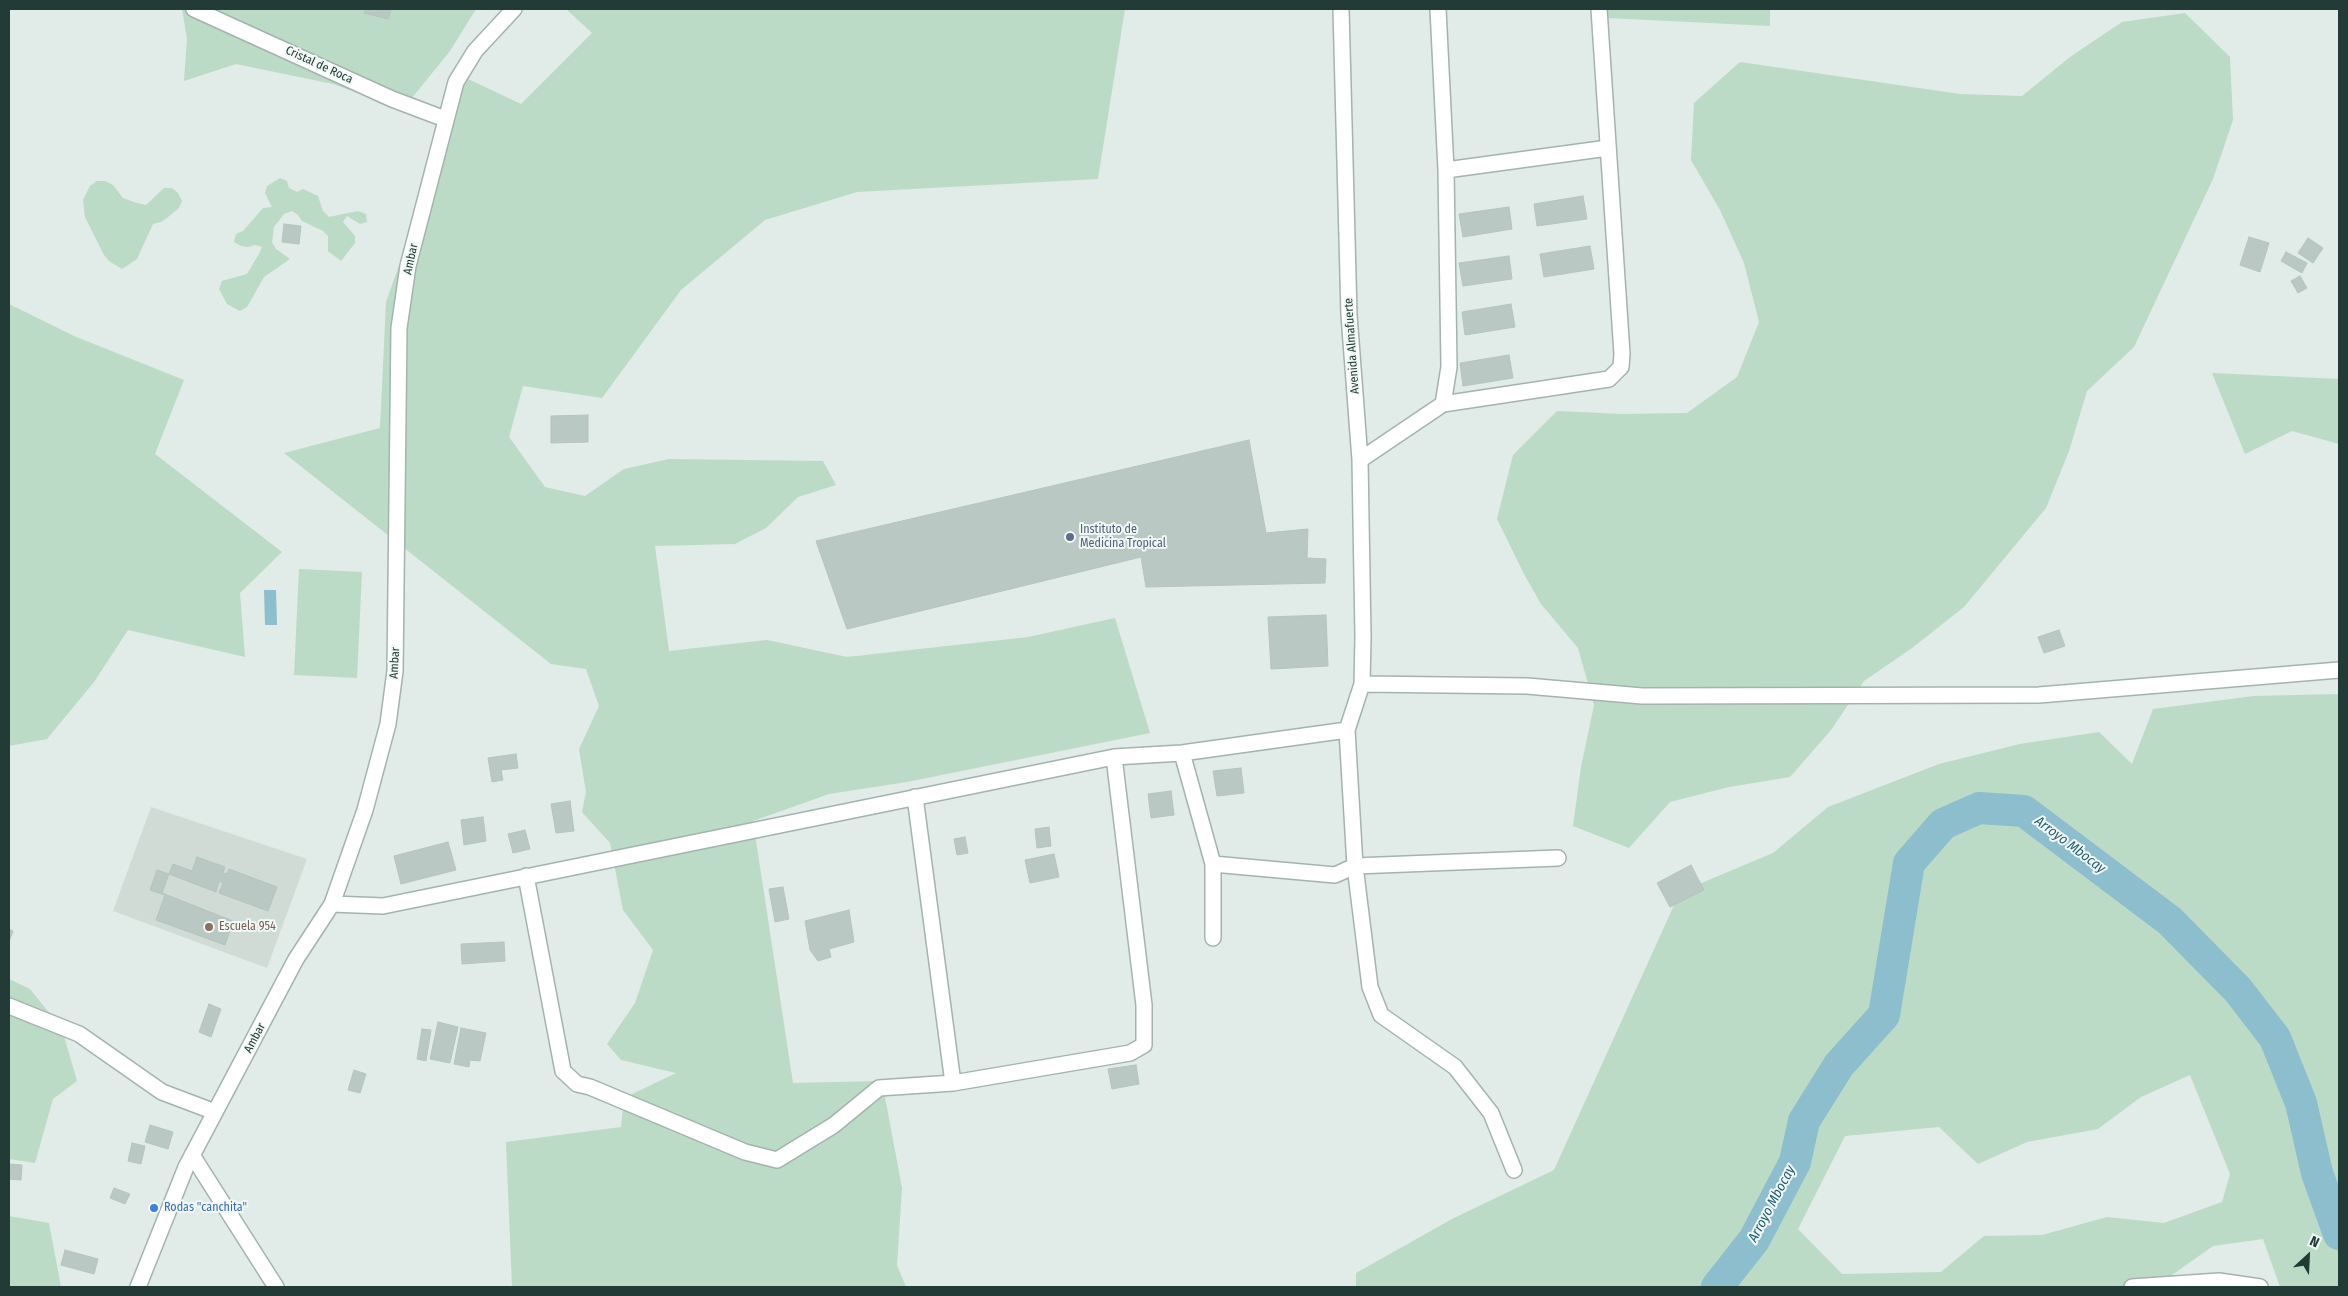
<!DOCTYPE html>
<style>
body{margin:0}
#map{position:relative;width:2348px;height:1296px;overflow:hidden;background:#e1ebe7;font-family:"Fira Sans Condensed",sans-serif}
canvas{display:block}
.frame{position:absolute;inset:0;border:10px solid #233b36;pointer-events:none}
.north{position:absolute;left:2283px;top:1231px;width:50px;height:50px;-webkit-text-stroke:4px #f2f8f5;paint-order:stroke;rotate:25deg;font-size:14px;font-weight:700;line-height:20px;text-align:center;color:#233b36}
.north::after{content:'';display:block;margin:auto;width:18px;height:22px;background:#233b36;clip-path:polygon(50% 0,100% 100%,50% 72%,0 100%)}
</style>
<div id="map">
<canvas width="2348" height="1296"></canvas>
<div class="frame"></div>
<div class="north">N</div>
</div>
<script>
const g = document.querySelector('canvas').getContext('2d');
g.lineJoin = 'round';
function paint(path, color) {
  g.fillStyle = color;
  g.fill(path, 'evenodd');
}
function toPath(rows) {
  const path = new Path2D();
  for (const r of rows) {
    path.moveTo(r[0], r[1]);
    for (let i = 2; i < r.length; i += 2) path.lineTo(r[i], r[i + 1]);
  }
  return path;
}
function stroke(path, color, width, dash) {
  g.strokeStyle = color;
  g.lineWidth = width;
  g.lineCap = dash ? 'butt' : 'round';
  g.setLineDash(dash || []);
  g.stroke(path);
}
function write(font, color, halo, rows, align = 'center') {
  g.font = font + ' "Fira Sans Condensed",sans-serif';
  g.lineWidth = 4;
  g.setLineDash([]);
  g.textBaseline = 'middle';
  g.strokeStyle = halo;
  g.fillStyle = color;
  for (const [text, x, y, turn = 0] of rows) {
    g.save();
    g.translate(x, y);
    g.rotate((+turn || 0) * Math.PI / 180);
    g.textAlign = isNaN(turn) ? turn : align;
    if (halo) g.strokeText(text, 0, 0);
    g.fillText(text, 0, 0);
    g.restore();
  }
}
const built = toPath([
 [151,807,307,859,267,968,113,911]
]);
const green = toPath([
 [182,9,476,9,450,51,403,109,333,84,236,64,184,81,187,39],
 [566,9,1125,9,1098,179,857,192,765,220,681,290,602,398,523,386,509,437,545,487,585,496,624,469,669,459,823,461,836,485,798,497,766,528,735,544,655,546,669,651,767,640,847,657,1028,637,1115,618,1150,733,907,782,829,794,753,821,793,1083,882,1081,902,1188,897,1265,906,1287,512,1287,506,1142,621,1127,624,1098,676,1073,621,1060,607,1044,635,1003,653,950,623,910,610,843,582,812,586,792,579,749,599,706,586,669,551,664,284,453,380,428,386,302,466,78,521,104,592,33],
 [1608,9,1770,9,1770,26,1608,18],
 [2185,13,2230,57,2233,120,2213,179,2134,347,2087,391,2069,451,2046,508,1964,607,1912,648,1864,681,1831,730,1790,777,1729,787,1670,802,1629,848,1573,826,1581,767,1594,705,1578,648,1541,604,1524,574,1497,519,1513,455,1557,411,1621,414,1687,413,1737,377,1759,322,1744,263,1720,210,1691,160,1694,103,1740,62,1960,94,2022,96,2070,57,2122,22],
 [280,178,287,181,289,188,297,192,303,189,318,196,323,211,329,217,358,211,366,214,367,222,360,224,347,216,343,222,355,236,355,243,341,261,328,251,328,236,323,231,302,221,298,215,292,211,284,214,274,227,272,242,276,249,290,259,264,277,247,307,240,311,227,304,219,289,222,281,247,274,259,254,262,247,255,245,248,247,241,246,234,242,236,234,243,231,263,208,272,207,265,193,267,186],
 [97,181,105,181,113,185,123,198,137,203,146,205,164,188,172,188,178,193,182,201,179,208,168,217,161,222,153,224,137,259,122,269,109,261,104,255,85,217,83,200,90,186],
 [9,304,74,336,184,380,155,454,282,552,240,593,245,657,128,630,94,682,47,739,9,746],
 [2212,373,2339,379,2339,444,2292,431,2245,454],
 [299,569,362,572,357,678,294,675],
 [2339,694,2339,1287,2280,1287,2263,1239,2213,1246,2155,1287,1356,1287,1356,1273,1452,1219,1554,1170,1680,892,1773,853,1828,807,1939,764,2020,744,2099,732,2132,764,2153,709,2254,696],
 [2190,1075,2230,1174,2222,1202,2164,1223,2107,1217,2042,1235,1984,1236,1941,1272,1842,1274,1798,1229,1845,1136,1939,1127,1978,1164,2027,1142,2098,1129,2141,1097],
 [9,979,30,989,62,1029,77,1081,53,1099,35,1163,9,1159],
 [9,1216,49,1223,61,1287,9,1287]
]);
const water = toPath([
 [264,590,276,590,277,625,265,625]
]);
const river = toPath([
 [1717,1287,1754,1240,1795,1162,1804,1121,1839,1065,1884,1015,1909,863,1943,824,1979,808,2024,811,2170,921,2238,990,2275,1038,2301,1103,2317,1173,2339,1234]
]);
const building = toPath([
 [366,9,391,9,388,19,364,13,366,9],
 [1583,196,1587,219,1537,226,1534,204,1583,196],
 [1509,207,1512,229,1463,237,1459,214,1509,207],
 [284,224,301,226,299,244,282,242,284,224],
 [2249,237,2269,243,2260,272,2240,265,2249,237],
 [2308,238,2323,248,2313,263,2298,253,2308,238],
 [1590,246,1594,269,1544,277,1540,254,1590,246],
 [2286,252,2307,263,2302,273,2281,261,2286,252],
 [1509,256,1512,279,1463,286,1459,263,1509,256],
 [2300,276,2307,288,2298,293,2291,281,2300,276],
 [1511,304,1515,327,1465,335,1462,312,1511,304],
 [1509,355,1513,378,1463,386,1460,363,1509,355],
 [588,415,588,442,551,443,551,416,588,415],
 [1249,440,1266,533,1308,529,1307,558,1326,559,1325,583,1146,587,1141,557,847,629,816,541,1249,440],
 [1326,615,1328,666,1271,669,1268,617,1326,615],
 [2059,630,2065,646,2044,653,2038,637,2059,630],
 [516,754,518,768,501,770,503,780,492,782,488,758,516,754],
 [1241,768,1244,793,1217,796,1213,771,1241,768],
 [1171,791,1174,815,1151,818,1148,794,1171,791],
 [570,801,574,831,556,833,551,804,570,801],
 [483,817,486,841,464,845,461,820,483,817],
 [1049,827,1051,846,1037,848,1035,829,1049,827],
 [525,830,530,849,513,853,508,834,525,830],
 [965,837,968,853,957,855,954,839,965,837],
 [448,842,456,870,401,884,394,856,448,842],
 [1054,854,1059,877,1030,883,1025,860,1054,854],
 [197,857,225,867,223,873,227,874,229,869,277,887,268,911,219,893,223,883,219,881,216,892,169,874,173,864,192,871,197,857],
 [1691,865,1704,890,1670,907,1657,883,1691,865],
 [157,870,169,874,162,893,233,921,225,945,156,920,165,895,150,890,157,870],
 [783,887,789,919,775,922,769,889,783,887],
 [849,910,854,942,829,949,831,957,818,961,810,950,805,921,849,910],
 [9,929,13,931,9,942,9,929],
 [504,942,505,961,462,964,461,944,504,942],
 [209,1004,221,1009,211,1037,199,1032,209,1004],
 [438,1022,458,1027,450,1063,430,1059,438,1022],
 [461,1028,486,1033,480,1061,470,1060,469,1067,454,1064,461,1028],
 [422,1029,431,1030,426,1061,417,1059,422,1029],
 [1136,1065,1139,1084,1112,1089,1108,1069,1136,1065],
 [354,1070,366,1074,360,1093,348,1090,354,1070],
 [150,1125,173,1132,168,1149,145,1142,150,1125],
 [132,1143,145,1146,141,1164,128,1161,132,1143],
 [9,1164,22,1165,21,1180,9,1179,9,1164],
 [114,1188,130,1194,125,1204,110,1198,114,1188],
 [65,1250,98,1259,94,1274,61,1265,65,1250]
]);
const minor = toPath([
 [194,9,392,99,445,119],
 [1446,170,1608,148],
 [1443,404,1609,379,1621,367,1622,354,1599,9],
 [1360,460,1443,404,1449,367,1446,170,1438,9],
 [1362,684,1527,686,1642,696,2039,695,2339,670],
 [1347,730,1355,866,1370,987,1381,1015,1455,1067,1491,1113,1514,1170],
 [1182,753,1213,864,1213,938],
 [915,797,953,1083],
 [1213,864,1335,875,1355,866,1558,858],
 [526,876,563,1071,577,1084,590,1087,745,1152,777,1160,834,1125,879,1088,953,1083,1130,1053,1144,1045,1144,1005,1114,757],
 [332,904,383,906,1114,757,1182,753,1347,730,1362,684,1363,637,1360,460,1349,315,1341,9],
 [9,1006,79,1034,162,1092,215,1112],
 [192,1155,276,1287],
 [138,1287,186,1167,296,959,332,904,365,810,388,724,395,671,399,328,408,266,456,82,475,51,514,9],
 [2132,1287,2219,1281,2260,1287]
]);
const markers = [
 [1070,537,5,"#5c6f8a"],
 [209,927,5,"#8d6e63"],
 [154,1208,5,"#3f7fe0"]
];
const streetNames = [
 ["Cristal de Roca",319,65,25],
 ["Ambar",411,259,-78],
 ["Avenida Almafuerte",1352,346,-94],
 ["Ambar",395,663,-87],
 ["Ambar",255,1038,-62]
];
const serviceNames = [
 ["Instituto de",1080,530],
 ["Medicina Tropical",1080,544]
];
const educationNames = [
 ["Escuela 954",219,927]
];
const shopNames = [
 ["Rodas \"canchita\"",164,1208]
];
const waterNames = [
 ["Arroyo Mbocay",2070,845,37],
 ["Arroyo Mbocay",1772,1204,-62]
];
paint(built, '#d0dbd6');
paint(green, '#bbdbc6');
paint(water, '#8cbecd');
stroke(river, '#8cbecd', 32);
paint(building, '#bac8c3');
stroke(building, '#b4c4bf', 1);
stroke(minor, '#a4b3ae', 18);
stroke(minor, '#fff', 15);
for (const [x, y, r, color] of markers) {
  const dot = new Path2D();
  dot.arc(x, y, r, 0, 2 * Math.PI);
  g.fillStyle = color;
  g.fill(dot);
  stroke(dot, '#f2f8f5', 2);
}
write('12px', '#233b36', '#f2f8f5', streetNames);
write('12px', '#4e5e75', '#f2f8f5', serviceNames, 'left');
write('12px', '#785e54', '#f2f8f5', educationNames, 'left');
write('12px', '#366cbe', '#f2f8f5', shopNames, 'left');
write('italic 14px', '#205f73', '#f2f8f5', waterNames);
</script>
